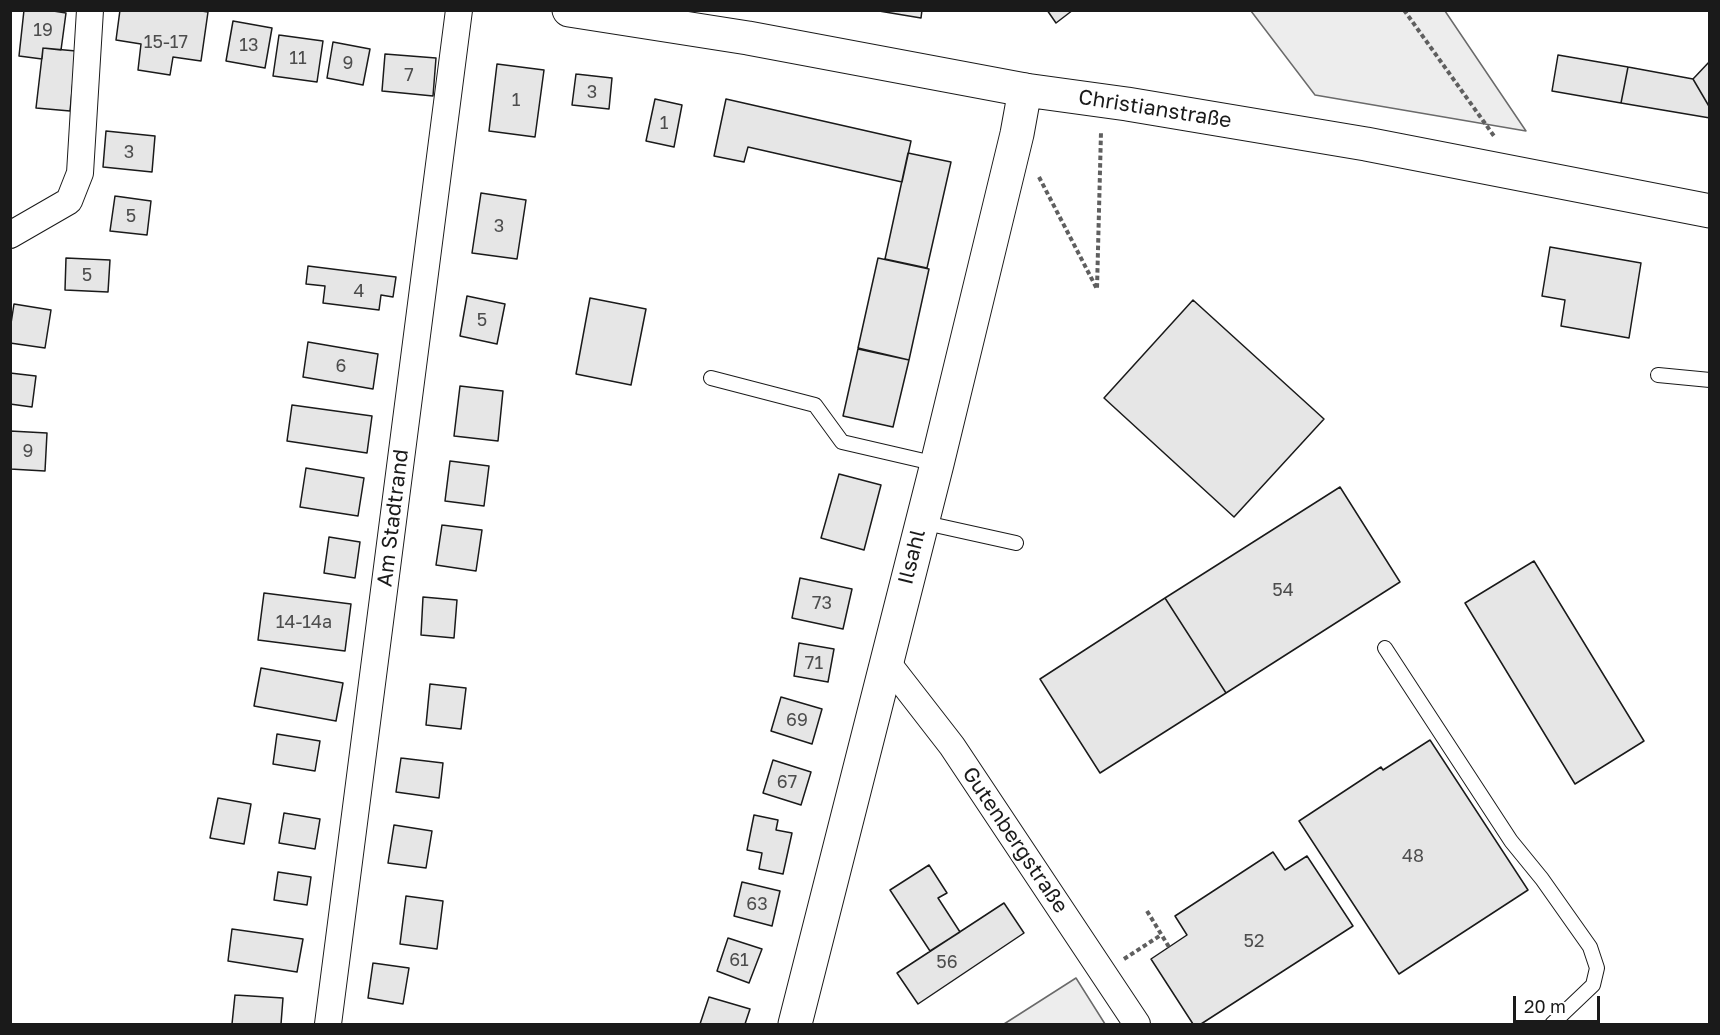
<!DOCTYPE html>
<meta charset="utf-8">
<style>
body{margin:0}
#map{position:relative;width:1720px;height:1035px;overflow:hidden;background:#fff;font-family:"Golos Text",sans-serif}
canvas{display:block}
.frame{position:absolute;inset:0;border:12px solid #1a1a1a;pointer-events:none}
.scale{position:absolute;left:1513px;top:996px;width:87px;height:27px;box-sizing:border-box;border:3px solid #1a1a1a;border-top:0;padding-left:8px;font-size:18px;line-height:21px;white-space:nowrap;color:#1a1a1a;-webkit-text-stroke:4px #fff;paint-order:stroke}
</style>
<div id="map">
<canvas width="1720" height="1035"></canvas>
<div class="frame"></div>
<div class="scale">20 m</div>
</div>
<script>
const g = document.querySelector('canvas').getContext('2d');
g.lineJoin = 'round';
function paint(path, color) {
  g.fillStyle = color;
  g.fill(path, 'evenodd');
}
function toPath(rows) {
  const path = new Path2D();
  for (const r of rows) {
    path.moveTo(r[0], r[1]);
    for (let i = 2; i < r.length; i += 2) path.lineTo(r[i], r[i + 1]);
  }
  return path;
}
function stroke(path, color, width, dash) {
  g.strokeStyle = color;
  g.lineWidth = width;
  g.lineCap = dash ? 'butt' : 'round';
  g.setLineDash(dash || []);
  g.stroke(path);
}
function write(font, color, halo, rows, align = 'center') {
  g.font = font + ' "Golos Text",sans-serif';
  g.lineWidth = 4.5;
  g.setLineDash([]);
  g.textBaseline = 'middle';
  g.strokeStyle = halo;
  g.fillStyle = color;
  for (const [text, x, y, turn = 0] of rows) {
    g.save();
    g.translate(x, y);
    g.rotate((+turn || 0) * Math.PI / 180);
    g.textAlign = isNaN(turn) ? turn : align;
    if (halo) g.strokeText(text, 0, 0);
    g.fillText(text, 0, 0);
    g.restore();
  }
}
const built = toPath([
 [1251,11,1445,11,1526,131,1315,95,1251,11],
 [1076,978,1105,1024,1004,1024,1076,978]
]);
const building = toPath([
 [24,10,47,10,66,13,61,50,43,48,42,59,19,56,24,10],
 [120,10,195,10,208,12,201,61,173,57,170,75,138,70,141,44,116,40,120,10],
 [873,10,922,10,921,18,873,10],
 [1047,10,1073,10,1056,23,1047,10],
 [233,21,272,28,265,68,226,61,233,21],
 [279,35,323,41,317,82,273,76,279,35],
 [333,42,370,49,363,85,327,78,333,42],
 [43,48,76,51,70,111,36,108,43,48],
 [385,54,436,58,433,96,382,91,385,54],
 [1558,55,1628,67,1621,103,1552,91,1558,55],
 [1710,61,1710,108,1693,79,1710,61],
 [497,64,544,70,535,137,489,131,497,64],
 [1628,67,1693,79,1710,108,1710,118,1621,103,1628,67],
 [576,74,612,78,609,109,572,105,576,74],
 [655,99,682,105,674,147,646,141,655,99],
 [726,99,911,141,902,182,748,147,744,162,714,156,726,99],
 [106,131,155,136,152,172,103,167,106,131],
 [908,153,951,162,927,268,885,259,908,153],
 [481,193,526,200,517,259,472,253,481,193],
 [115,196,151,201,147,235,110,231,115,196],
 [1550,247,1641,263,1629,338,1561,326,1565,300,1542,296,1550,247],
 [66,258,110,260,108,292,65,290,66,258],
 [878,258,929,269,909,360,858,348,878,258],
 [308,266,396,277,393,297,381,295,379,310,323,303,325,286,306,284,308,266],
 [467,296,505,304,497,344,460,336,467,296],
 [590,298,646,309,631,385,576,374,590,298],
 [1193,300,1324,419,1234,517,1104,398,1193,300],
 [14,304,51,310,45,348,10,343,10,330,14,304],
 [308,342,378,354,373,389,303,377,308,342],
 [858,349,909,360,893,427,843,416,858,349],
 [10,373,36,376,32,407,10,404,10,373],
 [460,386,503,391,498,441,454,436,460,386],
 [292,405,372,416,367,453,287,441,292,405],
 [10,431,47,433,45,471,10,469,10,431],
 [450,461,489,466,484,506,445,501,450,461],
 [306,468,364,478,358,516,300,507,306,468],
 [839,474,881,485,864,550,821,538,839,474],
 [1340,487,1400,582,1226,693,1165,598,1340,487],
 [442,525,482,530,476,571,436,565,442,525],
 [329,537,360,542,355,578,324,573,329,537],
 [1534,561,1644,741,1575,784,1465,603,1534,561],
 [800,578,852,589,843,629,792,618,800,578],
 [264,593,351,604,345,651,258,640,264,593],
 [423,597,457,600,454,638,421,635,423,597],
 [1165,598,1226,693,1100,773,1040,679,1165,598],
 [799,643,834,649,828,682,794,676,799,643],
 [261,668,343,683,336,721,254,706,261,668],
 [430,684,466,688,461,729,426,725,430,684],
 [781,697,822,709,812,744,771,731,781,697],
 [277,734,320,741,315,771,273,764,277,734],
 [1430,740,1528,890,1399,974,1299,821,1381,767,1383,770,1430,740],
 [401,758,443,763,439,798,396,792,401,758],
 [773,760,811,772,801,805,763,793,773,760],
 [218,798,251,804,244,844,210,838,218,798],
 [284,813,320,819,315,849,279,843,284,813],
 [754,815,778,820,776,830,792,833,783,874,759,869,762,853,747,850,754,815],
 [394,825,432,831,426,868,388,863,394,825],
 [1273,852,1285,870,1307,856,1353,926,1201,1024,1193,1024,1151,959,1187,935,1175,916,1273,852],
 [929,865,947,893,938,898,960,932,930,951,890,890,929,865],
 [278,872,311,877,307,905,274,900,278,872],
 [742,882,780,891,772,926,734,916,742,882],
 [406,896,443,901,437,949,400,944,406,896],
 [1004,903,1024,933,918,1004,897,973,1004,903],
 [232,929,303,939,297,972,228,961,232,929],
 [728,938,762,949,749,983,717,971,728,938],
 [373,963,409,968,403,1004,368,998,373,963],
 [235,995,283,998,281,1024,232,1024,235,995],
 [709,997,750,1009,745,1024,700,1024,709,997]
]);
const path = toPath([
 [1404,10,1494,136],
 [1039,177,1097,289,1101,132],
 [1147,911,1169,947],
 [1124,959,1161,935]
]);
const service = toPath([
 [1658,375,1710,380],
 [711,378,815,405,842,442,937,464],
 [921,522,1016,543],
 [1385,648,1511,841,1542,879,1590,947,1597,968,1593,985,1552,1024]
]);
const minor = toPath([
 [10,235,69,201,80,173,90,10],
 [886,661,952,746,1137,1024],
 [328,1024,459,10]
]);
const secondary = toPath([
 [569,10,748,38,1025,90]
]);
const primary = toPath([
 [795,1024,937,464,1017,134,1025,90,1127,104,1366,144,1710,211]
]);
const numberNames = [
 ["19",43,30],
 ["15-17",166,42],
 ["13",249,45],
 ["11",298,58],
 ["9",348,63],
 ["7",409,75],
 ["3",592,92],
 ["1",516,100],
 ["1",664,123],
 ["3",129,152],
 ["5",131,216],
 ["3",499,226],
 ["5",87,275],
 ["4",359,291],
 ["5",482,320],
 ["6",341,366],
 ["9",28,451],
 ["54",1283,590],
 ["73",822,603],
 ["14-14a",304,622],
 ["71",814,663],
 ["69",797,720],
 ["67",787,782],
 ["48",1413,856],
 ["63",757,904],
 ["52",1254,941],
 ["61",739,960],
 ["56",947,962]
];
const streetNames = [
 ["Christianstraße",1155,109,9],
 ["Am Stadtrand",393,518,-83],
 ["Ilsahl",912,557,-76],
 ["Gutenbergstraße",1015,840,56]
];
paint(built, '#ededed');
stroke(built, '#6a6a6a', 1.5);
paint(building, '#e6e6e6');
stroke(building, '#1a1a1a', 1.5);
stroke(service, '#1a1a1a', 16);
stroke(minor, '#1a1a1a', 28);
stroke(secondary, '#1a1a1a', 35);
stroke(primary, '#1a1a1a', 35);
stroke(path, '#5f5f5f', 4, [4.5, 3]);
stroke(service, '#fff', 14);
stroke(minor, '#fff', 26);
stroke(secondary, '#fff', 33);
stroke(primary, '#fff', 33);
write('18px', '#4d4d4d', null, numberNames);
write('21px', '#1a1a1a', '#fff', streetNames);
</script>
